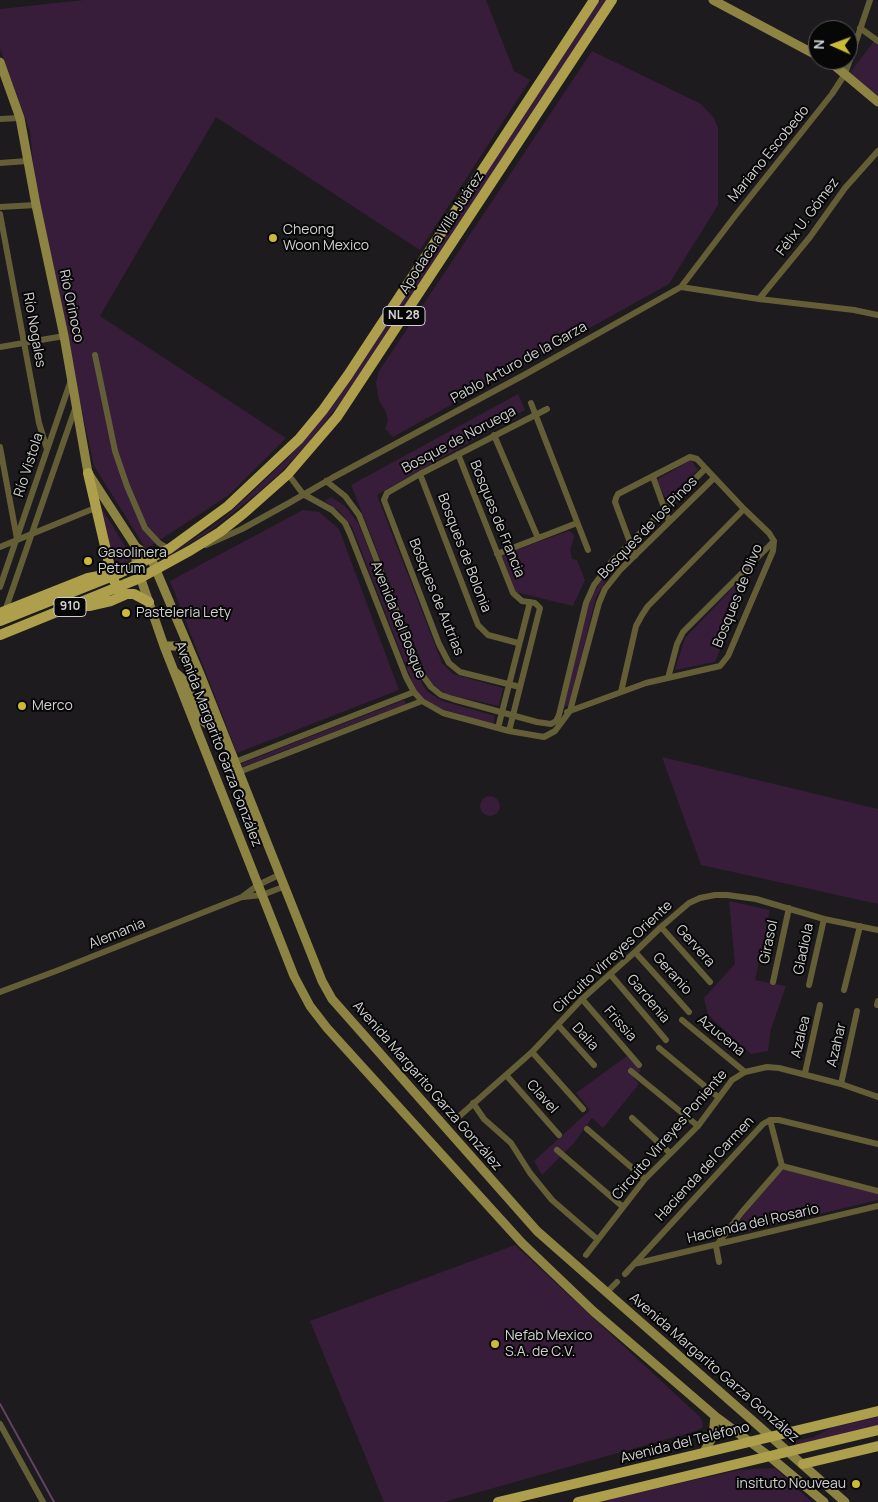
<!DOCTYPE html>
<meta charset="utf-8">
<style>
body{margin:0}
#map{position:relative;width:878px;height:1502px;overflow:hidden;background:#1d1b1d;font-family:Manrope,sans-serif}
canvas{display:block}
.north{position:absolute;left:808px;top:20px;width:50px;height:50px;box-sizing:border-box;background:#070707;border:1px solid #585858;border-radius:50%;rotate:272deg;font-size:14px;font-weight:700;line-height:20px;text-align:center;color:#d2d1d2}
.north::after{content:'';display:block;margin:auto;width:18px;height:22px;background:#cdb938;clip-path:polygon(50% 0,100% 100%,50% 72%,0 100%)}
</style>
<div id="map">
<canvas width="878" height="1502"></canvas>
<div class="north">N</div>
</div>
<script>
const g = document.querySelector('canvas').getContext('2d');
g.lineJoin = 'round';
function paint(path, color) {
  g.fillStyle = color;
  g.fill(path, 'evenodd');
}
function toPath(rows) {
  const path = new Path2D();
  for (const r of rows) {
    if (r.length === 3) {
      path.moveTo(r[0] + r[2], r[1]);
      path.arc(r[0], r[1], r[2], 0, 2 * Math.PI);
      continue;
    }
    path.moveTo(r[0], r[1]);
    for (let i = 2; i < r.length; i += 2) path.lineTo(r[i], r[i + 1]);
  }
  return path;
}
function stroke(path, color, width, dash) {
  g.strokeStyle = color;
  g.lineWidth = width;
  g.lineCap = dash ? 'butt' : 'round';
  g.setLineDash(dash || []);
  g.stroke(path);
}
function write(font, color, halo, rows, align = 'center') {
  g.font = font + ' Manrope,sans-serif';
  g.lineWidth = 4;
  g.setLineDash([]);
  g.textBaseline = 'middle';
  g.strokeStyle = halo;
  g.fillStyle = color;
  for (const [text, x, y, turn = 0] of rows) {
    g.save();
    g.translate(x, y);
    g.rotate((+turn || 0) * Math.PI / 180);
    g.textAlign = isNaN(turn) ? turn : align;
    if (halo) g.strokeText(text, 0, 0);
    g.fillText(text, 0, 0);
    g.restore();
  }
}
const green = toPath([
 [84,0,486,0,514,71,530,80,420,250,216,117,100,316,286,438,229,495,146,549,94,466,37,202,30,131,0,49,0,9],
 [600,0,606,0,362,372,340,403,309,442,282,471,258,493,207,533,162,560,161,559,180,548,223,519,287,459,314,428,374,343],
 [874,41,878,44,878,96,849,74],
 [592,51,701,104,714,118,718,128,718,205,669,284,393,437,385,429,388,420,385,410,379,401,376,383,379,371],
 [518,394,525,410,377,495,442,663,453,674,503,688,499,706,446,694,431,683,426,674,351,485],
 [691,460,698,470,666,499,656,480],
 [331,497,345,506,358,523,423,686,428,692,442,701,495,716,493,724,439,708,422,697,415,689,352,527,339,511,325,501],
 [97,501,132,557,128,562,120,563,113,558],
 [303,510,319,512,339,529,399,690,237,753,170,581],
 [568,531,573,533,574,538,570,549,572,559,577,560,585,580,573,606,515,592,500,556],
 [628,552,629,555,610,575,596,597,569,705,564,707,588,606,593,595,600,582,612,566],
 [757,562,715,662,675,670,685,638],
 [404,700,406,704,239,768,238,765],
 [662,757,878,809,878,904,701,865],
 [490,806,10],
 [729,901,770,910,755,980,786,986,771,1029,768,1051,751,1054,708,1015,704,998,735,964],
 [627,1056,641,1071,633,1077,639,1084,603,1128,592,1118,574,1143,542,1175,534,1161,590,1110,576,1093],
 [782,1169,878,1193,878,1200,727,1236],
 [515,1245,700,1417,703,1423,702,1428,696,1431,444,1502,384,1502,310,1321],
 [878,1417,878,1426,796,1446,794,1443,795,1441,814,1437,831,1428],
 [775,1468,812,1502,596,1502,739,1470]
]);
const stream = toPath([
 [0,1404,54,1502]
]);
const street = toPath([
 [860,28,878,41],
 [0,119,20,118],
 [0,163,27,161],
 [0,207,36,205],
 [0,214,39,423,47,449],
 [681,287,759,299,854,310,878,315],
 [759,299,810,237,845,188,878,151],
 [0,347,64,336],
 [95,355,115,451,127,486,145,528,159,543,169,549],
 [531,403,588,550],
 [494,435,538,538],
 [0,447,17,539],
 [458,454,513,593,522,601,535,603,540,608,509,731],
 [288,474,303,494,332,510,345,523,350,534,406,677,414,692,422,701,443,713,509,731,544,737,555,731,570,711,599,603,605,589,621,569,714,478],
 [420,474,478,625,488,635,518,643],
 [653,477,669,521],
 [326,481,345,496,359,515,411,648,421,673,431,687,441,695,453,699,537,722,551,724,556,721,559,715,586,603,594,585,612,561,705,469],
 [206,545,242,529,289,503,332,478,524,375,681,287,735,216,832,94,845,74,870,0],
 [0,547,95,508],
 [497,554,577,523],
 [0,587,71,380],
 [5,611,76,406],
 [668,678,677,644,683,632,774,541],
 [520,687,460,672,449,663,439,644,384,500,387,493,420,474,547,409],
 [621,692,636,626,642,615,648,606,744,509],
 [567,712,646,683,720,666,728,656,773,551,774,541,769,533,744,509,697,459,690,457,618,494,616,498,615,502,635,556],
 [498,728,530,602],
 [235,762,414,692],
 [239,772,422,701],
 [243,897,262,895,283,887],
 [661,927,710,982],
 [635,952,689,1012],
 [610,974,666,1040],
 [773,982,789,908],
 [809,985,824,919],
 [844,990,860,926],
 [0,992,56,971,242,897,258,885,279,875],
 [582,999,639,1065],
 [877,1005,878,1001],
 [682,1020,745,1072],
 [558,1025,594,1065],
 [659,1048,718,1097],
 [532,1052,583,1109],
 [631,1071,698,1126],
 [805,1073,820,1005],
 [506,1075,559,1135],
 [841,1084,857,1011],
 [473,1103,484,1119,511,1143,530,1173,552,1200,597,1239],
 [632,1118,670,1153],
 [455,1120,532,1052,582,999,635,952,661,927,689,903,700,898,715,895,727,895,756,899,824,919,878,930],
 [770,1120,782,1166],
 [587,1129,645,1179],
 [557,1150,623,1207],
 [586,1255,645,1179,698,1126,732,1080,745,1072,767,1067,779,1068,841,1084,878,1097],
 [719,1262,716,1246,742,1212,782,1166,878,1191],
 [634,1264,878,1206],
 [625,1274,763,1124,770,1120,779,1120,878,1144],
 [606,1293,617,1282],
 [0,1424,43,1502]
]);
const secondary = toPath([
 [713,0,818,56],
 [825,60,835,66,878,102],
 [0,62,20,118,36,205,64,336,88,473,136,547,151,558,156,570,200,674,322,981,332,999,537,1231,845,1502],
 [136,547,136,565,164,646,294,976,310,1006,327,1028,522,1243,593,1311,715,1416,769,1456,824,1502],
 [164,646,178,646,191,669,194,673,200,674],
 [175,672,185,681,201,719,207,724,210,723,213,717,213,711],
 [704,1452,713,1436,715,1416]
]);
const primary = toPath([
 [88,473,112,576,121,596],
 [82,606,89,606,111,601,127,594,134,594,149,602],
 [0,613,88,578,104,575],
 [0,621,120,573,169,549,228,506,299,439,323,410,348,375,594,0],
 [0,635,140,578,191,550,220,532,244,513,288,474,337,417,612,0],
 [803,1464,878,1446],
 [498,1502,878,1411],
 [578,1502,878,1430]
]);
const markers = [
 [273,238,5,"#cdb938"],
 [88,561,5,"#cdb938"],
 [126,613,5,"#cdb938"],
 [22,706,5,"#cdb938"],
 [495,1344,5,"#cdb938"],
 [856,1484,5,"#cdb938"]
];
const shields = [
 [404,316,42],
 [70,607,32]
];
const shieldNames = [
 ["NL 28",404,316],
 ["910",70,607]
];
const streetNames = [
 ["Mariano Escobedo",769,154,-51],
 ["Félix U. Gómez",808,217,-53],
 ["Apodaca a Villa Juárez",442,233,-57],
 ["Río Orinoco",71,306,78],
 ["Río Nogales",34,330,80],
 ["Pablo Arturo de la Garza",519,363,-29],
 ["Bosque de Noruega",459,440,-28],
 ["Río Vistola",29,465,-72],
 ["Bosques de Francia",497,519,68],
 ["Bosques de los Pinos",648,528,-46],
 ["Bosques de Bolonia",464,553,69],
 ["Bosques de Olivo",738,596,-68],
 ["Bosques de Autrias",436,597,68],
 ["Avenida del Bosque",398,620,68],
 ["Avenida Margarito Garza González",218,744,69],
 ["Alemania",117,934,-22],
 ["Girasol",769,942,-78],
 ["Gervera",695,946,48],
 ["Gladiola",804,949,-78],
 ["Circuito Virreyes Oriente",613,957,-43],
 ["Geranio",672,974,48],
 ["Gardenia",648,999,50],
 ["Frissia",620,1024,49],
 ["Azucena",721,1036,39],
 ["Dalia",585,1037,48],
 ["Azalea",801,1037,-77],
 ["Azahar",837,1045,-77],
 ["Avenida Margarito Garza González",427,1086,49],
 ["Clavel",542,1097,48],
 ["Circuito Virreyes Poniente",670,1135,-49],
 ["Hacienda del Carmen",705,1169,-47],
 ["Hacienda del Rosario",753,1224,-13],
 ["Avenida Margarito Garza González",714,1368,41],
 ["Avenida del Teléfono",685,1443,-14]
];
const poiNames = [
 ["Cheong",283,230],
 ["Woon Mexico",283,246],
 ["Gasolinera",98,553],
 ["Petrum",98,569],
 ["Pasteleria Lety",136,613],
 ["Merco",32,706],
 ["Nefab Mexico",505,1336],
 ["S.A. de C.V.",505,1352],
 ["insituto Nouveau",846,1484,"right"]
];
paint(green, '#371d39');
stroke(stream, '#614263', 2);
stroke(street, '#645e37', 6);
stroke(secondary, '#8d8343', 9);
stroke(primary, '#ad9f4b', 10);
for (const [x, y, r, color] of markers) {
  const dot = new Path2D();
  dot.arc(x, y, r, 0, 2 * Math.PI);
  g.fillStyle = color;
  g.fill(dot);
  stroke(dot, '#070707', 2);
}
for (const [x, y, w] of shields) {
  const box = new Path2D();
  box.roundRect(x - w / 2, y - 9.5, w, 19, 4);
  g.fillStyle = '#070707';
  g.fill(box);
  stroke(box, '#d2d1d2', 1);
}
write('bold 12px', '#d2d1d2', null, shieldNames);
write('14px', '#d2d1d2', '#070707', streetNames);
write('14px', '#d2d1d2', '#070707', poiNames, 'left');
</script>
